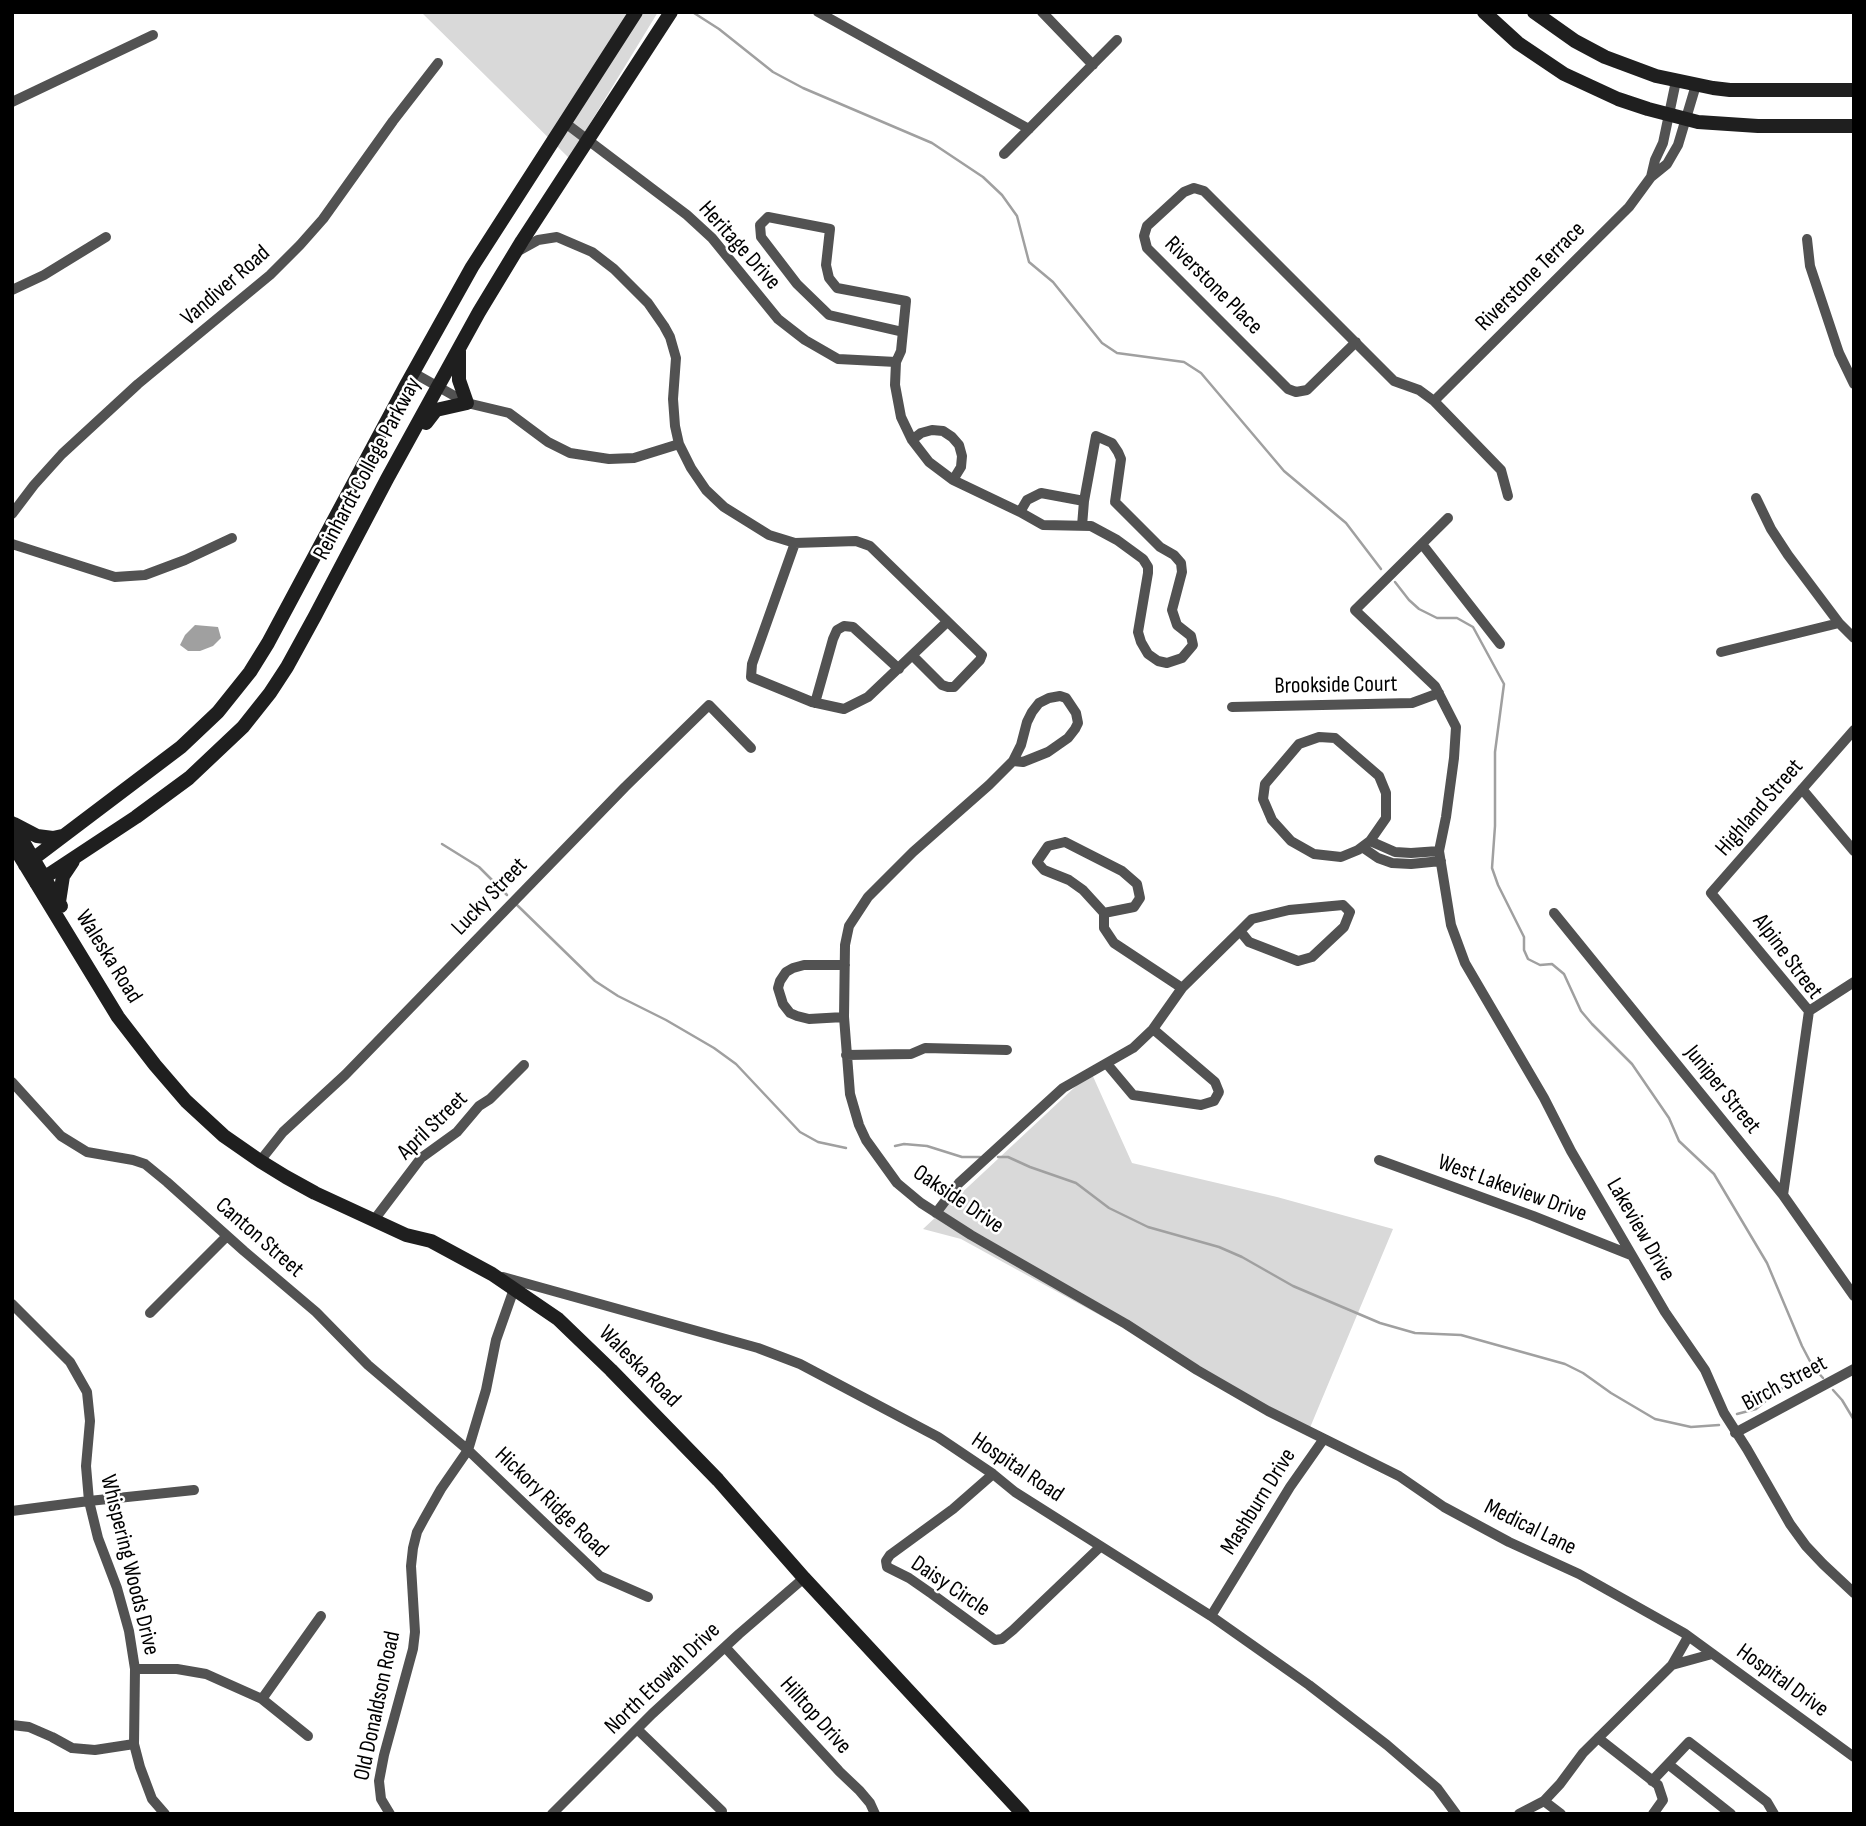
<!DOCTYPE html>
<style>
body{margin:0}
#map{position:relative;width:1866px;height:1826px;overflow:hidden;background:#fff;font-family:"Sofia Sans Condensed",sans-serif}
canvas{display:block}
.frame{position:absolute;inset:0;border:14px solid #000;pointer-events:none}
</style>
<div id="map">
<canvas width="1866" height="1826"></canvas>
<div class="frame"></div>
</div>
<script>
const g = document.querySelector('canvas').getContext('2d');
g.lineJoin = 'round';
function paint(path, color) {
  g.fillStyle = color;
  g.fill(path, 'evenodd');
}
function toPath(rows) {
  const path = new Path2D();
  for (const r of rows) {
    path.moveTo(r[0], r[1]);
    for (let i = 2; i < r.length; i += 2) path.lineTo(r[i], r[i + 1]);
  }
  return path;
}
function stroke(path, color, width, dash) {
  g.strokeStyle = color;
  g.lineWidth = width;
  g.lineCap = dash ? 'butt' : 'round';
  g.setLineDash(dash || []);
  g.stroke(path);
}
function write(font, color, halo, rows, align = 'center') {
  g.font = font + ' "Sofia Sans Condensed",sans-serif';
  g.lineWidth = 5;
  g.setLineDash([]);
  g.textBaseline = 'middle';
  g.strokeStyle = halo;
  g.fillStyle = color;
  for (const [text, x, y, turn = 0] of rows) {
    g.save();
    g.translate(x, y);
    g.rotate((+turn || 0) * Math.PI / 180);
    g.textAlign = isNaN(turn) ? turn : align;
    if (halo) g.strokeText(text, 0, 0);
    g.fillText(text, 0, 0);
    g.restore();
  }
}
const green = toPath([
 [421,12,658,12,569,158],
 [1091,1072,1132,1163,1277,1197,1393,1229,1309,1430,961,1239,923,1229]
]);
const water = toPath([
 [195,625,218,627,221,638,213,646,200,651,188,651,180,645,185,635]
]);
const stream = toPath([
 [694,13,719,29,773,72,803,88,932,143,983,177,1002,195,1017,216,1029,262,1053,282,1102,343,1117,353,1184,362,1201,373,1284,471,1346,523,1381,569],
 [1395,582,1409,600,1419,609,1437,618,1457,618,1473,627,1504,684,1495,752,1495,826,1492,868,1498,885,1524,937,1524,950,1528,959,1540,965,1552,964,1564,974,1581,1011,1592,1024,1632,1064,1669,1118,1679,1141,1714,1174,1767,1263,1802,1346,1813,1367,1823,1378],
 [442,844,479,867,507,895],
 [517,905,595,981,618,996,666,1020,714,1048,736,1064,800,1132,818,1142,846,1148],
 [895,1146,904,1144,927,1146,962,1157,980,1157],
 [998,1157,1008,1157,1030,1167,1076,1183,1109,1208,1148,1227,1219,1247,1242,1257,1293,1286,1380,1323,1415,1333,1461,1335,1565,1364,1583,1373,1611,1393,1655,1419,1691,1427,1719,1425],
 [1833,1390,1842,1400,1854,1420],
 [1737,1414,1756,1409,1774,1394,1813,1367],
 [1854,1421,1854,1440]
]);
const street = toPath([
 [818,12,1029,129],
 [1042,12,1093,65],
 [1676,81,1663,143,1655,160,1651,177,1667,164,1678,145,1696,85],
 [12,102,153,35],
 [564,122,687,215,712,238,778,319,805,340,838,359,896,362,901,351,906,301,837,288,829,278,826,265,830,229,768,217,760,225,761,237,797,284,829,315,903,332],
 [1004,154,1117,40],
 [1807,239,1810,266,1839,353,1854,384],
 [518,251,538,240,557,237,592,252,614,269,648,303,664,326,670,337,676,358,673,399,675,426,679,444,691,468,706,490,724,507,769,535,795,543,856,541,870,546,982,655,980,660,954,687,948,687,942,685,913,656],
 [12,290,44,275,106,237],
 [1356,342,1307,390,1296,392,1288,389,1147,248,1144,236,1147,226,1184,192,1194,188,1204,191,1394,381,1419,390,1434,401,1501,470,1508,496],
 [896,362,895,385,901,417,912,440,929,462,953,480,1020,512,1043,525,1091,526,1117,540,1143,559,1148,567,1148,573,1138,632,1141,642,1148,654,1158,661,1167,663,1182,658,1193,645,1191,636,1177,625,1172,610,1182,572,1181,563,1174,555,1160,547,1115,502,1121,459,1118,452,1112,443,1096,436,1084,501,1082,526],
 [412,372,467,403,509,413,548,442,570,453,609,459,634,458,679,444],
 [1434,401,1629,207,1651,177],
 [912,440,921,433,932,430,943,431,952,437,959,445,962,456,961,467,953,480],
 [1756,498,1771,529,1788,555,1839,623,1854,638],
 [1020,512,1027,500,1041,493,1084,501],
 [12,514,34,485,62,454,138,384,270,275,300,245,323,219,393,121,438,63],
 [1448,518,1355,610,1435,686,1456,727,1454,758,1446,817,1439,851,1451,925,1465,963,1544,1098,1571,1151,1665,1312,1705,1370,1724,1413,1747,1449,1790,1524,1806,1546,1823,1564,1854,1593],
 [795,543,752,664,751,677,812,702,844,709,868,697,947,622],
 [12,544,115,577,145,575,185,560,232,538],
 [1422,544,1500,644],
 [1721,652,1839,623],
 [1060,696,1066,698,1076,713,1078,723,1075,729,1068,738,1048,752,1023,762,1013,761,1021,745,1027,722,1032,712,1039,703,1049,698,1060,696],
 [815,703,833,639,837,630,844,626,853,627,899,669],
 [1232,707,1412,703,1439,693],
 [1319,737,1335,738,1379,776,1386,793,1386,818,1370,841,1358,850,1341,857,1314,854,1291,841,1272,820,1263,799,1265,784,1299,744,1319,737],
 [1013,761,989,785,913,852,868,897,849,926,845,945,844,1017,850,1094,859,1125,866,1140,897,1183,921,1203,971,1235,1126,1324,1197,1370,1268,1411,1399,1476,1444,1507,1509,1542,1579,1574,1684,1633,1854,1757],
 [1802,789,1854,851],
 [1370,841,1395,852,1411,853,1439,851],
 [1065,842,1122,871,1137,884,1140,898,1134,907,1104,913,1083,890,1069,880,1044,870,1037,862,1048,846,1065,842],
 [1362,847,1378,858,1392,863,1411,864,1441,861],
 [1343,905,1350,912,1344,927,1312,957,1298,961,1249,942,1240,931,1252,919,1289,910,1343,905],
 [1104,913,1104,928,1114,943,1182,988],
 [1554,913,1783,1195,1854,1296],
 [1809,1011,1854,982],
 [844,1017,809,1019,797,1016,790,1013,783,1004,778,988,780,981,786,972,793,968,804,965,845,965],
 [846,1055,911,1054,925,1048,1007,1050],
 [1107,1064,1133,1095,1201,1105,1214,1101,1219,1092,1215,1082,1153,1029],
 [12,1082,61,1136,87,1152,133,1160,145,1164,167,1182,244,1251,316,1312,368,1365,468,1450,600,1576,648,1597],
 [1379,1160,1533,1216,1631,1255],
 [260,1161,283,1132,345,1075,625,787,709,705,751,748],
 [1783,1195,1809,1011,1711,893,1854,730],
 [936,1213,959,1183,1063,1088,1133,1048,1153,1029,1182,988,1240,931],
 [374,1220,421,1158,457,1132,479,1106,490,1099,524,1065],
 [503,1277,758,1348,800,1364,938,1437,993,1474,1015,1492,1211,1616,1309,1685,1387,1745,1437,1788,1456,1814],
 [12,1304,70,1362,87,1392,90,1421,86,1466,89,1501,98,1538,117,1588,129,1631,135,1669,134,1744,140,1767,152,1799,165,1814],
 [150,1313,227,1236],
 [1735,1433,1854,1369],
 [993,1474,953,1509,890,1555,886,1561,887,1567,909,1578,932,1594,995,1640,1002,1639,1013,1630,1100,1547],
 [12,1511,89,1501,194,1490],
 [1211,1616,1290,1487,1323,1440],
 [725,1647,839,1771,859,1790,870,1803,875,1814],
 [1672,1665,1712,1654],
 [135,1669,177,1669,206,1674,262,1699,308,1736],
 [262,1699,321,1616],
 [12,1725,29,1727,52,1737,72,1748,95,1750,134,1744],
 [637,1729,722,1811],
 [1598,1738,1658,1785,1663,1800,1653,1814],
 [1668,1764,1731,1814],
 [1652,1781,1689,1742,1767,1802,1774,1814],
 [1544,1801,1561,1814],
 [390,1814,381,1799,379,1781,384,1755,413,1649,415,1632,411,1566,413,1548,417,1532,424,1519,441,1489,468,1450,486,1390,496,1340,514,1289],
 [552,1814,652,1714,739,1634,804,1578],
 [1519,1814,1544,1801,1560,1784,1583,1753,1672,1665,1688,1637]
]);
const secondary = toPath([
 [1484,12,1518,43,1564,74,1618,99,1648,109,1698,122,1758,126,1854,126],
 [1534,12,1575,41,1605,57,1656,76,1713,88,1730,90,1854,90],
 [426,423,436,410,467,403,459,380,459,351],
 [12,823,61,906],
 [14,824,37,836,53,838,62,836],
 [12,843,118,1017,155,1065,186,1101,224,1136,260,1161,286,1177,315,1193,406,1235,431,1241,492,1274,558,1319,611,1370,718,1480,804,1578,1023,1814],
 [25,865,181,747,218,712,250,672,268,643,405,387,472,267,636,12],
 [36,883,136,817,189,778,243,727,270,693,287,667,315,616,387,479,479,312,522,241,671,12],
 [59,902,63,876,73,861]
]);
const streetNames = [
 ["Heritage Drive",739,246,48],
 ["Riverstone Terrace",1531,277,-45],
 ["Vandiver Road",226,286,-41],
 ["Riverstone Place",1213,286,45],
 ["Reinhardt College Parkway",368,469,-62],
 ["Brookside Court",1336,686,-1],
 ["Highland Street",1760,808,-49],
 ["Lucky Street",490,897,-46],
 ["Waleska Road",108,957,58],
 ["Alpine Street",1787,957,53],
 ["Juniper Street",1722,1090,51],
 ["April Street",433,1126,-44],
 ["West Lakeview Drive",1512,1189,20],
 ["Oakside Drive",958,1200,34],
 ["Lakeview Drive",1640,1230,60],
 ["Canton Street",259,1238,41],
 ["Waleska Road",639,1367,45],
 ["Birch Street",1785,1384,-28],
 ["Hospital Road",1017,1468,34],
 ["Mashburn Drive",1259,1502,-58],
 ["Hickory Ridge Road",551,1503,44],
 ["Medical Lane",1530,1528,26],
 ["Whispering Woods Drive",129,1565,76],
 ["Daisy Circle",950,1587,34],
 ["North Etowah Drive",663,1679,-44],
 ["Hospital Drive",1782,1681,36],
 ["Old Donaldson Road",378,1706,-78],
 ["Hilltop Drive",815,1716,48]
];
paint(green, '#d9d9d9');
paint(water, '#a0a0a0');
stroke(stream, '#a0a0a0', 2.5);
stroke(street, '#525252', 10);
stroke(secondary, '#1f1f1f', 14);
write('23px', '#000', '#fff', streetNames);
</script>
